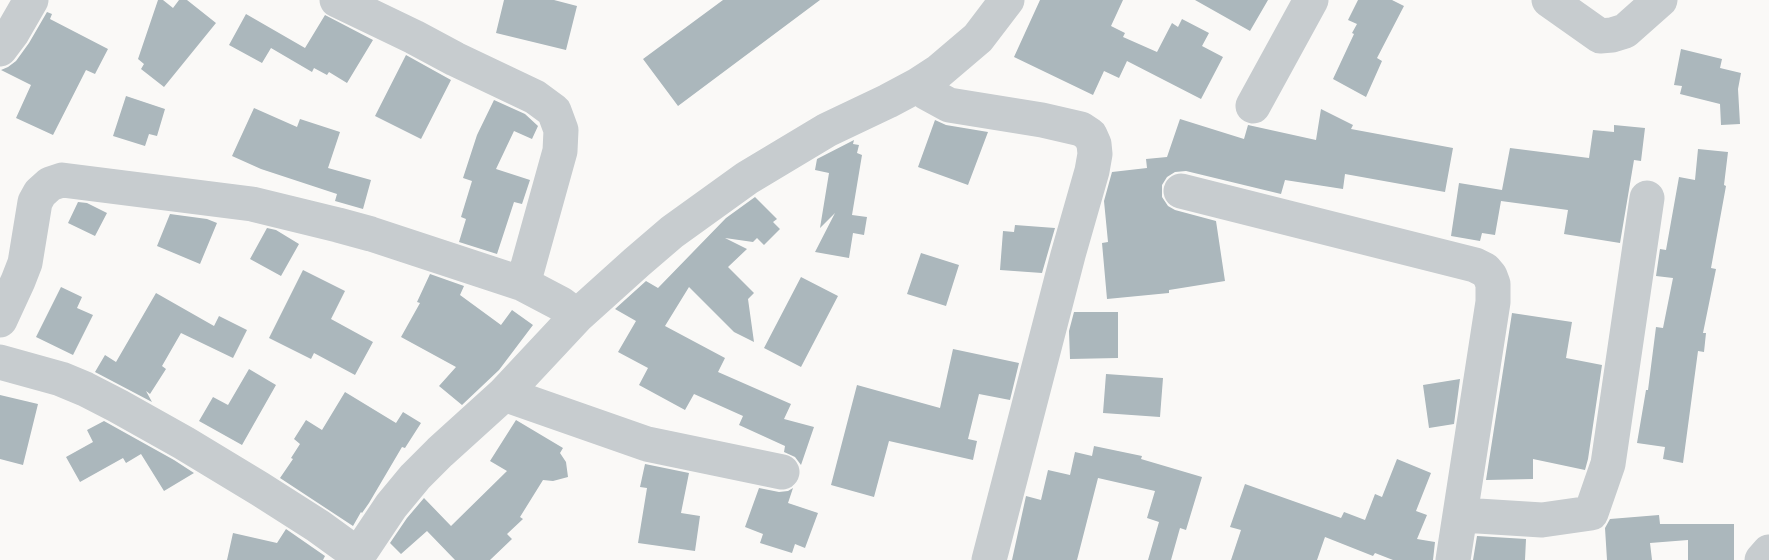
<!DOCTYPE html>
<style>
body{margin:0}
canvas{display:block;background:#faf9f7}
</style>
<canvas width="1769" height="560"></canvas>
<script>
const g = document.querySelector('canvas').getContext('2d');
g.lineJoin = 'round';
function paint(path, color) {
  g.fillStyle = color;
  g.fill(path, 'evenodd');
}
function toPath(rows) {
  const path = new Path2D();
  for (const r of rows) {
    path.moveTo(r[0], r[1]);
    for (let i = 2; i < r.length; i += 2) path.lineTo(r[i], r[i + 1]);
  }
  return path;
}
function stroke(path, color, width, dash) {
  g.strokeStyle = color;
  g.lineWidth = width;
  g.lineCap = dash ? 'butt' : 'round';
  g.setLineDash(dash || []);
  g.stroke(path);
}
const building = toPath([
 [158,0,163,0,173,8,179,0,187,0,216,23,164,87,141,69,144,64,138,59],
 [504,0,554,0,577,6,566,50,496,33],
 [723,0,820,0,678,106,643,59],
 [1040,0,1123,0,1111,26,1125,33,1123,37,1157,52,1172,23,1178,27,1182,19,1209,33,1202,46,1223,57,1201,99,1127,61,1119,78,1104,71,1093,95,1014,57],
 [1195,0,1268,0,1250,31],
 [1358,0,1392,0,1404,6,1377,58,1382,61,1366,97,1333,79,1354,34,1352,33,1357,24,1348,20],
 [47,12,52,14,50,19,108,49,95,74,86,70,53,135,16,118,31,85,1,70,8,67,16,61,29,43],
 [246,14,305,48,325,15,373,40,347,83,329,72,327,75,314,68,312,72,271,48,262,63,229,45],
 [1681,49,1722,59,1720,68,1741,73,1738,89,1740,124,1721,125,1720,104,1680,94,1682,86,1674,85],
 [406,55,451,80,421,139,375,116],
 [126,96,165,109,157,136,149,134,145,146,113,136],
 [494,100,525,114,538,126,532,139,514,131,496,169,530,180,522,204,514,202,497,254,459,242,466,219,461,217,472,181,463,178,477,135],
 [254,108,297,127,300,119,340,132,328,168,371,180,363,209,335,201,337,194,261,169,232,156],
 [1321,109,1353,125,1351,129,1453,148,1445,192,1345,174,1343,189,1285,180,1281,194,1186,171,1175,172,1167,177,1162,185,1162,197,1168,206,1175,210,1216,221,1225,281,1169,290,1169,293,1107,299,1102,243,1108,242,1104,201,1112,172,1147,168,1146,159,1167,157,1180,119,1244,139,1248,125,1316,140],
 [935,120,946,125,988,132,968,185,918,167],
 [1614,125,1645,128,1641,161,1634,160,1620,243,1564,234,1568,210,1501,201,1495,235,1482,233,1480,241,1451,236,1459,183,1502,190,1510,148,1589,158,1593,130,1614,132],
 [854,140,853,144,859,145,857,153,862,155,852,215,867,217,864,235,853,233,849,258,815,252,835,213,820,228,829,173,815,170,817,159],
 [1698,149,1728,152,1724,185,1726,186,1711,268,1716,269,1703,333,1706,333,1704,352,1698,351,1683,463,1663,459,1665,447,1637,443,1646,390,1648,390,1656,327,1663,328,1673,278,1656,276,1660,249,1666,250,1679,177,1695,180],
 [755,197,777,219,773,222,780,229,764,245,757,238,753,242,725,238,747,249,728,267,754,293,748,299,754,342,734,332,689,287,665,326,725,358,718,372,791,404,784,419,814,427,801,465,795,457,784,452,785,446,739,425,743,416,694,394,685,410,639,385,648,368,618,352,636,321,615,309,646,281,658,288,726,218],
 [78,202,87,203,107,213,95,236,68,223],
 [170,214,207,219,217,223,200,264,157,246],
 [1015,225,1055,228,1042,273,1000,270,1003,231,1014,232],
 [267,228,276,230,299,244,281,276,250,259],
 [921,253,959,265,946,306,907,294],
 [303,270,345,291,331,319,373,342,355,375,314,353,311,359,269,338],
 [430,274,464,286,460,295,501,325,512,310,533,325,499,370,462,405,439,386,456,367,401,337,420,303,417,302],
 [801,277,838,296,801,367,764,348],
 [61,287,82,297,77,308,93,315,73,355,36,337],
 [156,293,214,326,219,316,247,330,233,358,181,333,162,366,166,369,150,394,146,391,152,402,95,372,105,355,116,362],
 [1074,312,1118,312,1118,358,1070,359,1069,331],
 [1512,313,1572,322,1566,358,1602,365,1588,459,1585,470,1533,459,1533,479,1486,480],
 [953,349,1019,363,1010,400,979,394,968,439,977,441,973,460,889,441,874,497,831,485,857,385,940,408],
 [249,369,276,385,242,445,199,421,213,397,228,405],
 [1106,374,1163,378,1160,417,1103,413],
 [1460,379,1454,424,1429,428,1423,385],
 [345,392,396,423,403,412,421,423,405,448,402,447,369,503,362,513,361,512,353,526,280,478,293,459,291,458,300,444,294,439,306,420,322,430],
 [0,395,38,404,23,465,0,459],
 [516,420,563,448,560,453,566,462,568,477,553,481,543,480,520,517,523,519,507,534,512,539,490,560,455,560,427,531,401,554,390,543,407,518,424,498,451,526,507,471,490,461],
 [104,421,174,460,194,473,164,491,141,454,126,463,123,458,80,482,66,457,93,442,87,430],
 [1094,446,1142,456,1141,459,1202,477,1186,530,1180,528,1171,560,1148,560,1159,522,1147,518,1155,491,1098,478,1077,560,1012,560,1026,496,1041,500,1048,470,1070,475,1075,452,1092,456],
 [1397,459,1431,473,1416,511,1427,515,1417,539,1435,542,1433,560,1393,560,1375,553,1373,556,1325,537,1317,560,1231,560,1241,530,1230,527,1245,484,1341,518,1344,512,1365,520,1375,494,1382,497],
 [645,464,689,473,681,513,700,516,695,551,638,543,647,488,640,487],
 [759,488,779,492,788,491,793,488,788,503,818,513,805,548,795,544,792,553,760,543,763,534,745,527],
 [1659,515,1660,524,1734,524,1734,560,1688,560,1688,540,1650,543,1652,560,1607,560,1605,528,1610,519],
 [286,529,325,556,323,560,227,560,233,533,277,543],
 [1477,536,1526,539,1525,560,1473,560]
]);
const minor = toPath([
 [337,0,414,37,455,59,535,97,554,111,561,130,560,151,523,284],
 [1549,0,1600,36,1612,35,1625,31,1660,0],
 [0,49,12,33,31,0],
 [918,85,927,93,949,105,1042,120,1081,129,1090,135,1094,144,1095,154,1092,171,1068,255,989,560],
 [1253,106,1311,0],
 [1181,191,1475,265,1485,270,1490,276,1493,284,1493,302,1453,560],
 [0,320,18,281,25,263,35,202,40,193,50,184,62,180,252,204,338,225,371,234,523,284,561,304,577,316],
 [0,362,61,379,85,389,118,406,184,443,260,489,318,526,358,555],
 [504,394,647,444,782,472],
 [1462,515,1542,520,1591,513,1608,464,1647,198],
 [355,560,391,506,415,477,440,452,504,394,577,316,637,262,672,232,747,178,827,130,888,101,918,85,938,72,978,38,1007,0],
 [1762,560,1769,552]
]);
paint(building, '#abb7bc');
stroke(minor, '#c7cccf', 35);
</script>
